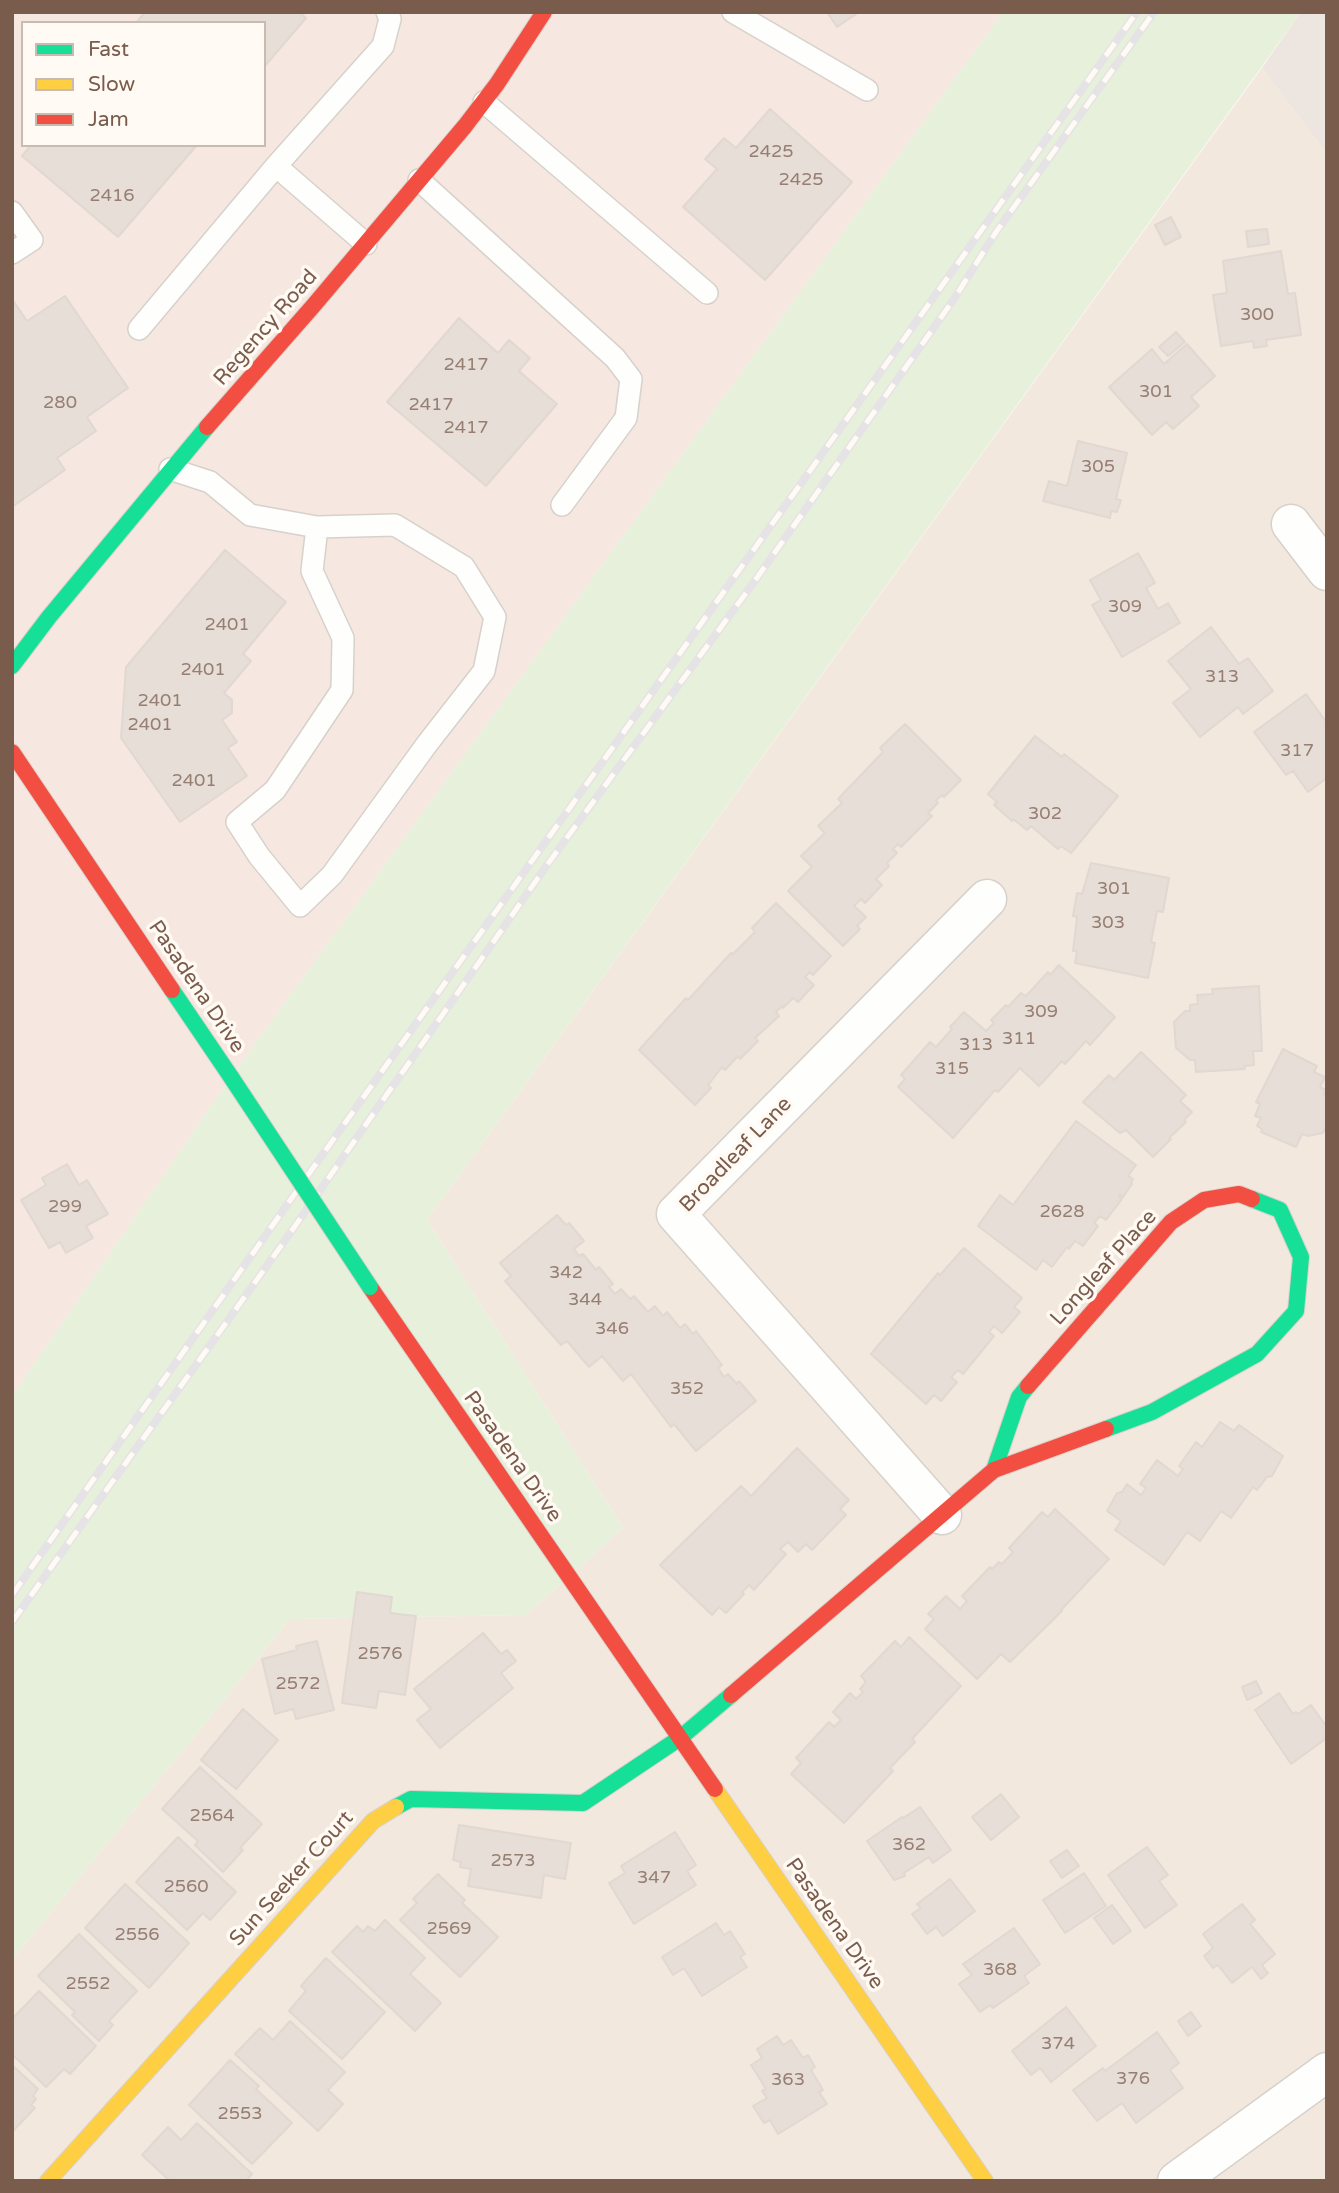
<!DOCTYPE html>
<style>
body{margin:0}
#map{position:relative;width:1339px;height:2193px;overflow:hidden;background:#f9f5f0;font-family:"Varela Round",sans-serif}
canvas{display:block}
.frame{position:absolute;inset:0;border:14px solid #7a5c4d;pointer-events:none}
.legend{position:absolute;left:21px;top:21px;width:245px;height:126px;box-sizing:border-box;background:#fffaf3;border:2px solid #cabbb1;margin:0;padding:9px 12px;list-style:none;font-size:21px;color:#7a5c4d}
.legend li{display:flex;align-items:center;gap:14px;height:35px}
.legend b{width:35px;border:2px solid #cabbb1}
</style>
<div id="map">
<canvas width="1339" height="2193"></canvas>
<div class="frame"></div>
<ul class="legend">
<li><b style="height:9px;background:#16e098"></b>Fast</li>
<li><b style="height:9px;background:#ffcf43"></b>Slow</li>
<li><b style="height:9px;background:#f24e42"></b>Jam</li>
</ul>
</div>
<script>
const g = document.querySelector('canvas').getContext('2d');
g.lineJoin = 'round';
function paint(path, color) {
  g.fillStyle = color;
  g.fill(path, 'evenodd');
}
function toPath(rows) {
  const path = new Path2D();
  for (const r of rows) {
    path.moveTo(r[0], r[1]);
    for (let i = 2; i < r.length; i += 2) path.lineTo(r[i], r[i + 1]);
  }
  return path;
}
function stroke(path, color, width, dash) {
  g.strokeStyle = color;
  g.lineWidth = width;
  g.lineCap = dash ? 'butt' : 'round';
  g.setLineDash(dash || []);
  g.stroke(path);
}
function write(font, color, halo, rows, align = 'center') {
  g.font = font + ' "Varela Round",sans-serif';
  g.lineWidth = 7;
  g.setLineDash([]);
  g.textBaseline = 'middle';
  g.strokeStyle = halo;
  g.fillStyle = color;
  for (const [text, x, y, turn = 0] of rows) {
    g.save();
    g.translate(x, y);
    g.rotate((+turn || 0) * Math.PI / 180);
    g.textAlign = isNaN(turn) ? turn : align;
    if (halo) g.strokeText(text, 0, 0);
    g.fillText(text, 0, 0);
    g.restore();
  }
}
const residential = toPath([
 [1262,68,1327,154,1327,2181,12,2181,12,1960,290,1619,526,1615,623,1528,427,1220]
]);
const commercial = toPath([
 [12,12,1003,12,231,1077,12,1396],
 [23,23,264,23,264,145,23,145]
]);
const industrial = toPath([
 [1301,12,1327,12,1327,154,1262,68]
]);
const green = toPath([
 [1003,12,1301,12,427,1220,623,1528,526,1615,290,1619,12,1960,12,1396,231,1077]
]);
const building = toPath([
 [145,12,299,12,306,18,264,67,264,23,136,23,145,12],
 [827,12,859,12,837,27,827,12],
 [770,109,852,182,765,280,683,207,717,169,705,159,724,138,736,148,770,109],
 [31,145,197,145,118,237,22,156,31,145],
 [1171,217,1181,237,1165,245,1155,225,1171,217],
 [1267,229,1269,244,1248,247,1246,231,1267,229],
 [1281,251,1288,294,1295,293,1301,335,1266,340,1267,346,1254,348,1253,341,1221,346,1213,295,1227,293,1223,261,1281,251],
 [65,296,128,388,87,417,96,431,57,458,65,470,12,507,12,299,27,321,65,296],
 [459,318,498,353,509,340,530,358,519,371,557,404,486,486,387,402,459,318],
 [1176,332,1185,342,1168,356,1159,347,1176,332],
 [1187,344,1215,376,1191,397,1199,406,1173,429,1166,422,1152,435,1109,387,1152,349,1164,364,1187,344],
 [1078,441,1127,453,1116,499,1121,500,1117,512,1111,511,1110,518,1043,501,1049,481,1067,486,1078,441],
 [225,550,286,602,243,654,251,661,224,693,232,700,232,713,222,720,237,742,228,748,247,776,180,822,121,738,126,667,225,550],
 [1138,553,1155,583,1146,588,1158,609,1168,603,1180,623,1122,657,1092,605,1101,600,1090,580,1138,553],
 [1211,627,1239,664,1248,658,1273,691,1243,714,1238,707,1200,737,1173,703,1191,689,1168,661,1211,627],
 [1306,694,1327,723,1327,778,1308,792,1293,771,1286,775,1254,732,1306,694],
 [905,724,961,780,944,797,942,795,936,800,938,803,928,813,932,816,901,847,898,844,893,849,897,853,887,863,889,866,876,879,882,885,865,903,861,899,854,906,866,917,857,926,860,929,843,946,788,891,812,867,801,856,825,833,818,826,842,803,838,799,883,752,880,748,905,724],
 [1035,736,1062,757,1064,754,1118,796,1071,853,1061,846,1058,849,1031,826,1027,830,1013,819,1012,821,994,805,997,802,988,794,1035,736],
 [1091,863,1169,878,1163,912,1157,911,1151,942,1155,943,1148,978,1075,963,1077,951,1073,951,1077,917,1073,916,1077,893,1082,894,1091,863],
 [776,903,831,956,813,975,810,972,805,977,814,985,798,1002,793,998,783,1008,782,1006,776,1012,779,1016,755,1038,758,1041,740,1059,738,1056,725,1070,722,1067,708,1085,711,1088,695,1105,639,1050,686,998,688,1000,731,953,733,954,755,932,752,928,776,903],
 [1059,965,1115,1017,1090,1045,1086,1041,1065,1064,1062,1061,1039,1086,1020,1068,998,1092,995,1090,953,1138,898,1087,905,1079,901,1075,930,1042,936,1047,952,1029,950,1027,964,1012,986,1031,994,1023,991,1020,1006,1005,1008,1007,1021,993,1026,996,1048,972,1050,975,1059,965],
 [1259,986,1262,1051,1253,1051,1254,1065,1244,1066,1245,1069,1196,1072,1195,1060,1190,1060,1176,1048,1174,1022,1185,1011,1190,1011,1190,1005,1198,1004,1197,995,1213,994,1212,989,1259,986],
 [1283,1049,1317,1066,1314,1072,1325,1077,1320,1087,1326,1090,1324,1094,1327,1095,1327,1125,1323,1133,1308,1136,1302,1134,1296,1147,1261,1132,1262,1129,1257,1126,1261,1118,1255,1116,1260,1104,1256,1102,1283,1049],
 [1141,1052,1186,1095,1180,1101,1192,1112,1184,1120,1186,1122,1169,1138,1171,1139,1153,1157,1126,1130,1120,1133,1083,1102,1109,1075,1114,1080,1141,1052],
 [1076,1121,1136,1165,1128,1176,1133,1179,1131,1182,1132,1184,1123,1197,1120,1195,1119,1197,1122,1199,1106,1220,1100,1216,1094,1223,1098,1226,1083,1246,1075,1241,1069,1249,1067,1247,1052,1267,1043,1260,1036,1270,978,1226,1000,1195,1013,1205,1076,1121],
 [67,1164,79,1185,87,1180,108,1214,86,1226,93,1238,66,1253,60,1242,49,1248,21,1200,46,1185,42,1178,67,1164],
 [557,1215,566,1225,569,1223,584,1241,574,1249,579,1256,583,1254,596,1270,599,1267,613,1284,609,1287,615,1294,621,1289,630,1299,634,1296,648,1312,655,1306,663,1316,667,1312,680,1328,685,1324,693,1334,696,1331,722,1365,718,1368,724,1377,728,1374,737,1384,739,1381,756,1401,696,1451,674,1424,671,1427,631,1374,623,1381,602,1356,589,1367,567,1341,561,1345,505,1281,511,1276,500,1263,557,1215],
 [964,1248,1022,1298,1014,1307,1020,1312,1002,1333,994,1326,989,1332,994,1336,963,1374,958,1370,951,1377,957,1382,941,1401,934,1395,926,1404,871,1354,938,1273,940,1275,964,1248],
 [1220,1422,1234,1431,1239,1425,1283,1456,1272,1476,1267,1477,1257,1490,1253,1487,1231,1518,1221,1511,1200,1541,1187,1532,1164,1565,1115,1530,1121,1521,1107,1511,1117,1493,1122,1492,1127,1484,1141,1495,1146,1488,1140,1484,1157,1460,1178,1476,1183,1469,1179,1466,1196,1442,1202,1447,1220,1422],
 [797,1448,849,1500,840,1509,846,1515,812,1550,806,1544,798,1552,788,1542,780,1549,786,1554,754,1590,749,1585,742,1592,744,1594,726,1613,719,1607,712,1615,660,1565,741,1486,751,1496,797,1448],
 [1055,1509,1109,1559,1061,1610,1062,1611,1010,1662,1001,1654,977,1679,925,1629,934,1619,928,1614,946,1596,960,1609,967,1601,962,1596,990,1567,992,1569,999,1562,1002,1564,1013,1552,1009,1548,1042,1512,1048,1517,1055,1509],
 [357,1592,392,1597,390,1613,416,1616,405,1695,379,1691,376,1708,342,1703,357,1592],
 [483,1633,501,1654,507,1650,516,1661,501,1673,513,1688,440,1748,417,1720,431,1709,414,1689,483,1633],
 [909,1637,961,1686,912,1739,915,1742,890,1768,893,1771,844,1823,791,1774,801,1763,796,1758,829,1722,834,1727,841,1720,833,1712,850,1693,856,1699,863,1692,860,1689,866,1682,861,1676,895,1641,901,1647,909,1637],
 [317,1641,334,1710,296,1719,293,1709,275,1714,262,1659,297,1650,296,1646,317,1641],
 [1256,1681,1262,1693,1247,1700,1242,1687,1256,1681],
 [1279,1693,1293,1714,1296,1712,1298,1714,1311,1705,1327,1727,1327,1738,1291,1764,1255,1710,1279,1693],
 [243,1709,278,1740,236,1789,201,1760,243,1709],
 [200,1767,262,1824,240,1848,243,1850,223,1872,195,1845,198,1841,162,1809,200,1767],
 [1001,1794,1019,1817,991,1840,972,1817,1001,1794],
 [920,1807,951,1850,933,1863,929,1857,904,1873,905,1876,894,1880,867,1841,902,1817,903,1818,920,1807],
 [459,1825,571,1843,565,1879,544,1875,541,1898,468,1886,471,1869,460,1867,461,1862,453,1860,459,1825],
 [675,1832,696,1865,687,1871,696,1885,634,1924,609,1883,625,1873,621,1866,675,1832],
 [178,1837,236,1892,210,1920,203,1913,187,1930,136,1882,178,1837],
 [1147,1847,1168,1875,1159,1881,1177,1905,1145,1928,1108,1875,1147,1847],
 [1067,1850,1079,1866,1062,1878,1050,1861,1067,1850],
 [1084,1873,1106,1906,1065,1933,1043,1900,1084,1873],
 [438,1874,465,1900,462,1903,498,1937,460,1977,400,1920,417,1903,413,1899,438,1874],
 [950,1879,975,1911,943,1936,936,1927,927,1934,912,1914,921,1908,917,1904,950,1879],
 [125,1884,189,1943,149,1988,85,1928,125,1884],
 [1242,1904,1255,1920,1250,1924,1275,1954,1262,1965,1268,1973,1261,1979,1252,1967,1232,1983,1218,1965,1213,1968,1204,1956,1213,1948,1203,1934,1242,1904],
 [1112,1905,1131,1931,1113,1944,1094,1918,1112,1905],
 [385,1920,425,1958,410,1974,441,2003,415,2031,332,1952,357,1926,363,1932,368,1926,375,1931,385,1920],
 [716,1923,724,1935,730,1931,745,1954,740,1957,747,1967,702,1996,684,1968,673,1975,662,1957,716,1923],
 [1014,1928,1040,1964,1024,1976,1029,1983,993,2008,990,2005,980,2012,959,1984,972,1975,963,1964,1014,1928],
 [79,1934,137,1991,109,2021,113,2025,99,2041,72,2015,75,2012,38,1976,79,1934],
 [326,1958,385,2012,342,2059,289,2011,306,1991,301,1986,326,1958],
 [39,1991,96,2046,70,2074,64,2069,46,2087,12,2054,12,2019,39,1991],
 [1066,2007,1096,2046,1051,2082,1040,2068,1031,2075,1012,2051,1066,2007],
 [1191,2012,1201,2026,1188,2036,1178,2021,1191,2012],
 [290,2021,345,2072,328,2090,343,2104,318,2131,235,2054,260,2028,273,2040,290,2021],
 [1157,2032,1179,2063,1170,2070,1183,2088,1136,2123,1122,2103,1097,2121,1073,2090,1103,2068,1105,2071,1157,2032],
 [777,2036,783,2045,791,2040,803,2058,808,2055,815,2067,811,2070,823,2090,819,2092,827,2104,778,2134,770,2120,764,2123,753,2106,767,2098,762,2091,766,2089,751,2065,762,2058,757,2049,777,2036],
 [230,2060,259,2086,256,2089,292,2123,252,2164,189,2105,230,2060],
 [12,2065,38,2089,33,2096,36,2099,31,2105,35,2108,12,2132,12,2065],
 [197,2123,252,2174,246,2181,170,2181,142,2155,168,2127,181,2140,197,2123]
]);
const lane = toPath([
 [733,12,867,90],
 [484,102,707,293],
 [276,166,366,244],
 [419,180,615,358,631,379,626,418,562,505],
 [12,212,32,240,12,253],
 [139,329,276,166,383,46,390,19,387,12],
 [170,469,210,482,250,515,317,527,395,525,464,567,495,617,484,671,427,744,332,875,300,906,259,856,237,822,275,790,342,690,343,638,312,571,317,527]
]);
const street = toPath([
 [1291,524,1327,571],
 [942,1515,676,1214,987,899],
 [1177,2181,1327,2072]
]);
const fast = toPath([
 [12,666,49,617,207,427],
 [172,990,231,1077],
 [1106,1429,1152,1412,1257,1354,1296,1311,1301,1257,1280,1210,1252,1199],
 [994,1470,1019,1397,1028,1386],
 [396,1807,411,1799,583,1803,680,1738,731,1695]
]);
const slow = toPath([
 [715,1789,985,2181],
 [48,2181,373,1821,396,1807]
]);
const jam = toPath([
 [207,427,314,305,465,126,497,84,544,12],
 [12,752,172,990],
 [370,1287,715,1789],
 [1028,1386,1171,1222,1204,1200,1239,1194,1252,1199],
 [731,1695,994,1470,1106,1429]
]);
const rail = toPath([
 [12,1595,308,1175,1137,12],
 [12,1622,286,1239,547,865,754,582,954,299,996,232,1154,12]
]);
const fastBridge = toPath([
 [231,1077,370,1287]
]);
const numberNames = [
 ["2425",771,152],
 ["2425",801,180],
 ["2416",112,196],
 ["300",1257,315],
 ["2417",466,365],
 ["301",1156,392],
 ["280",60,403],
 ["2417",431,405],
 ["2417",466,428],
 ["305",1098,467],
 ["309",1125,607],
 ["2401",227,625],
 ["2401",203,670],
 ["313",1222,677],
 ["2401",160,701],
 ["2401",150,725],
 ["317",1297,751],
 ["2401",194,781],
 ["302",1045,814],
 ["301",1114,889],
 ["303",1108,923],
 ["309",1041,1012],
 ["311",1019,1039],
 ["313",976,1045],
 ["315",952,1069],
 ["299",65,1207],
 ["2628",1062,1212],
 ["342",566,1273],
 ["344",585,1300],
 ["346",612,1329],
 ["352",687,1389],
 ["2576",380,1654],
 ["2572",298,1684],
 ["2564",212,1816],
 ["362",909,1845],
 ["2573",513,1861],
 ["347",654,1878],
 ["2560",186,1887],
 ["2569",449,1929],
 ["2556",137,1935],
 ["368",1000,1970],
 ["2552",88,1984],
 ["374",1058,2044],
 ["376",1133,2079],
 ["363",788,2080],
 ["2553",240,2114]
];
const streetNames = [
 ["Regency Road",266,328,-49],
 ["Pasadena Drive",196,987,56],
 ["Broadleaf Lane",736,1155,-46],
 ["Longleaf Place",1104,1268,-48],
 ["Pasadena Drive",512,1457,55],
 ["Sun Seeker Court",292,1879,-48],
 ["Pasadena Drive",834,1924,55]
];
paint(residential, '#f2e8de');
paint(commercial, '#f6e8e1');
paint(industrial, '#ede5e0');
paint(green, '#e7f0db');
paint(building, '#e6ded7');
stroke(building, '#e2d8d2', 2);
stroke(lane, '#d7d1cb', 24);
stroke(street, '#d7d1cb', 41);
stroke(fast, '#d9d2cb', 18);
stroke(slow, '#d9d2cb', 18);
stroke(jam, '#d9d2cb', 18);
stroke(lane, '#fefefd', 21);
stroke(street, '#fefefd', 38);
stroke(fast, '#16e098', 16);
stroke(slow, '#ffcf43', 16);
stroke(jam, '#f24e42', 16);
stroke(rail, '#e6e3e7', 8);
stroke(rail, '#fffaf3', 5, [16]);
stroke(fastBridge, '#d9d2cb', 18, []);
stroke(fastBridge, '#16e098', 16);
write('18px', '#977e72', null, numberNames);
write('21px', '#7a5c4d', '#fffaf3', streetNames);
</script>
